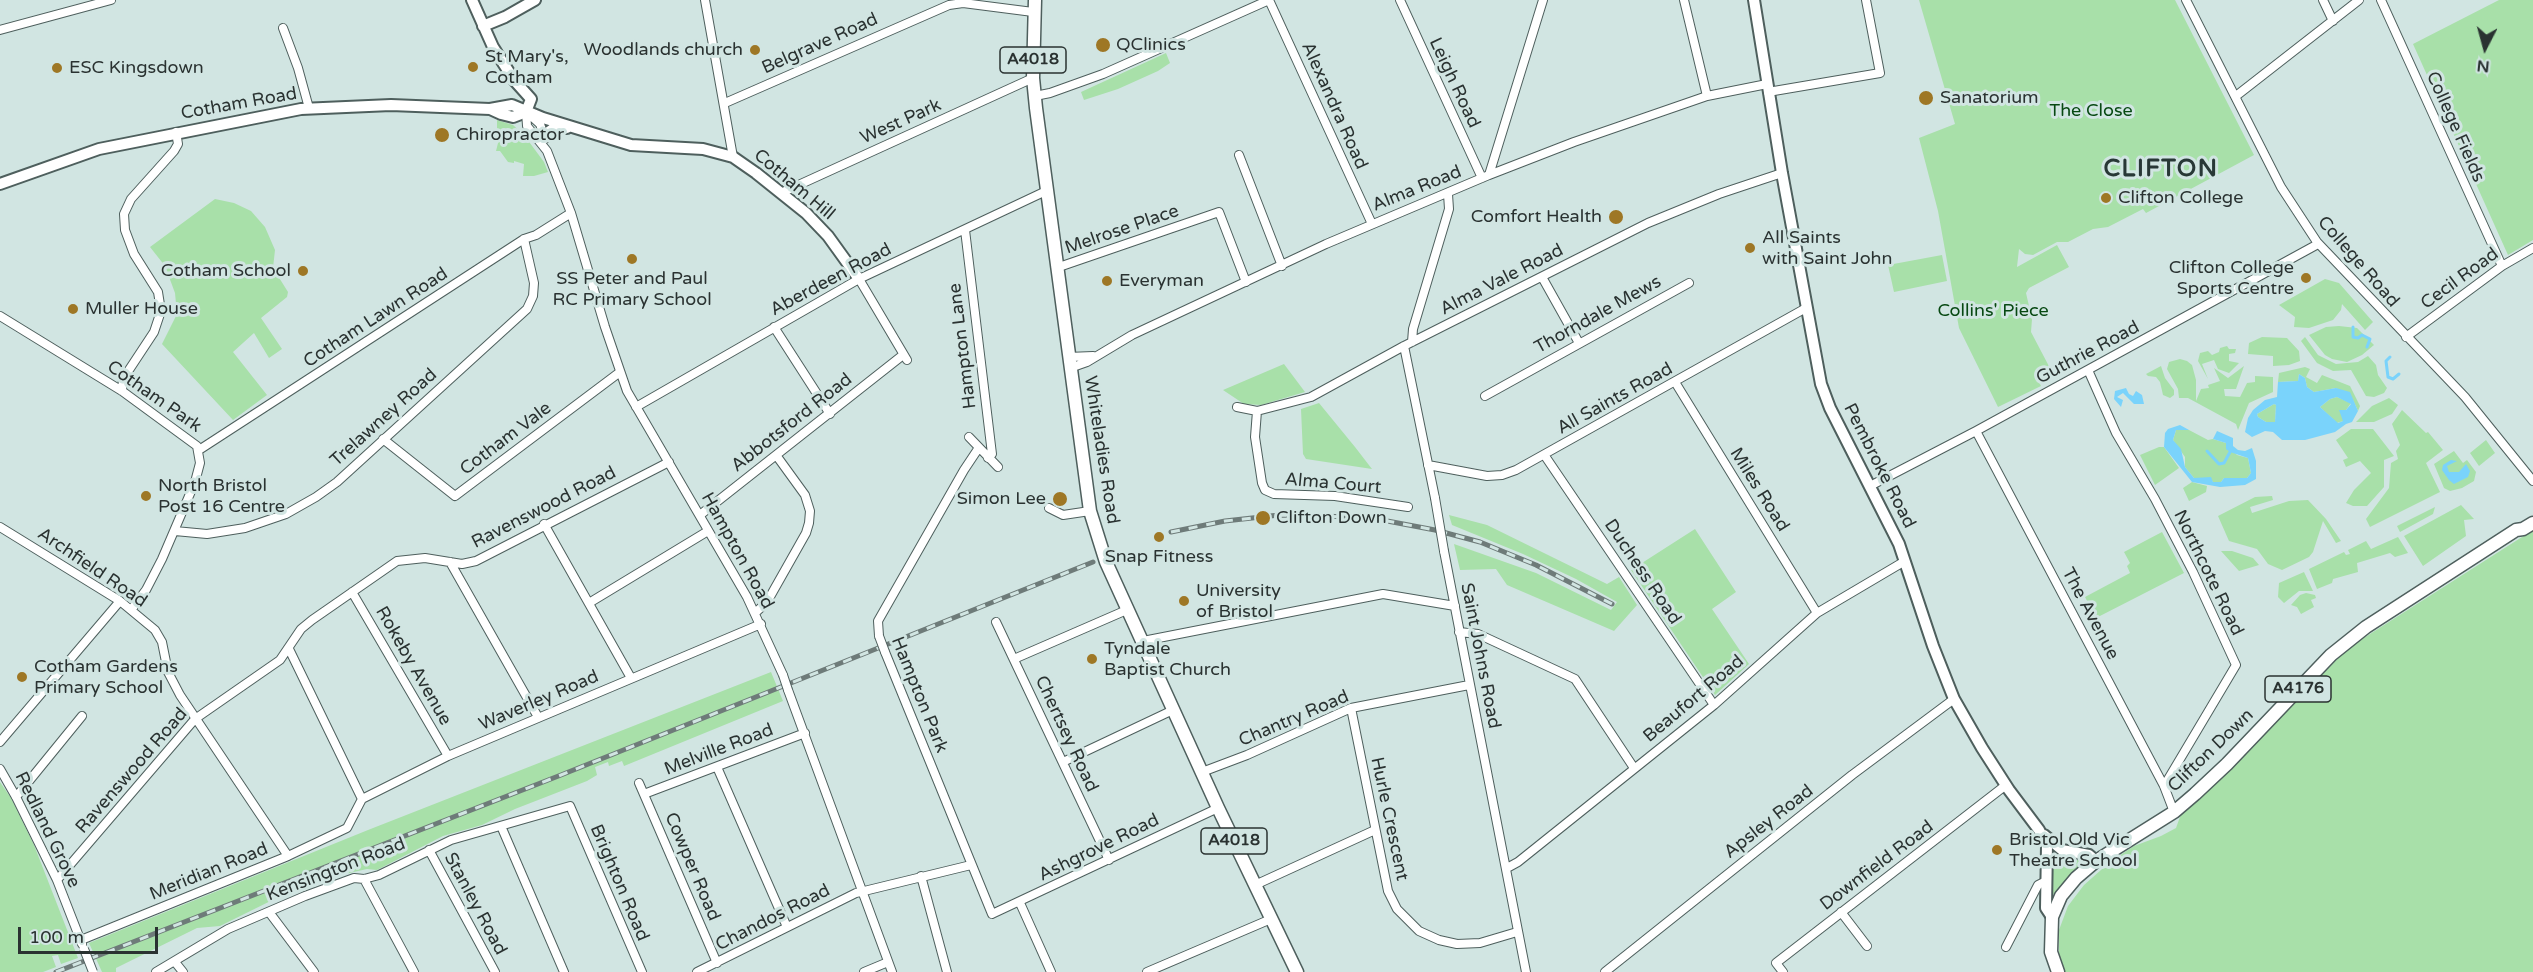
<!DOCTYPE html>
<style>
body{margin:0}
#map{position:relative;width:2533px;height:972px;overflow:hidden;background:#d1e5e2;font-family:"Varela Round",sans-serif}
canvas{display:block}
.north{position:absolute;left:2455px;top:18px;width:60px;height:60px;-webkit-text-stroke:4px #d1e5e2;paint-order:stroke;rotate:186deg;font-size:16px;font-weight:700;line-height:24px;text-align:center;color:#2a3231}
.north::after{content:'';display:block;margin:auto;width:21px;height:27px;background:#2a3231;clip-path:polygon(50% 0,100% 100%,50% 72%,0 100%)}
.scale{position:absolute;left:18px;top:927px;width:140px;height:27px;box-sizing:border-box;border:3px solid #2a3231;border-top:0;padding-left:8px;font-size:18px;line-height:21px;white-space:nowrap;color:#2a3231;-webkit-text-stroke:4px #d1e5e2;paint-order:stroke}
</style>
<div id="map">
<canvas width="2533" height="972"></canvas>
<div class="north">N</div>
<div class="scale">100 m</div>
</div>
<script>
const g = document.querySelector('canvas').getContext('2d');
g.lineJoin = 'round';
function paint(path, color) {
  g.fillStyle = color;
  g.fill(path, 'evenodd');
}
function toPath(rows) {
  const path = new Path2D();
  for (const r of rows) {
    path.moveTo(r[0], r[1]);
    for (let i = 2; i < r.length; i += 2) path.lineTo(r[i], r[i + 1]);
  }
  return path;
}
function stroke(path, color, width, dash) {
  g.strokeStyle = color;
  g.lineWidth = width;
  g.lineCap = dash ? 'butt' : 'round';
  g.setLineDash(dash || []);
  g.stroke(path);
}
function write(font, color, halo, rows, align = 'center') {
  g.font = font + ' "Varela Round",sans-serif';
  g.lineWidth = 6;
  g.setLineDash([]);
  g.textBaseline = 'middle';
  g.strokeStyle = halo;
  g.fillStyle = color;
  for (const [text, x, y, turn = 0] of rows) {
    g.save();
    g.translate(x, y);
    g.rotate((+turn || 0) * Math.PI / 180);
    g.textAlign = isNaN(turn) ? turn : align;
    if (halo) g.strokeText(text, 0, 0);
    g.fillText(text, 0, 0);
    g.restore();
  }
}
const green = toPath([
 [1919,0,2175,0,2254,155,2146,213,2143,209,2108,227,2093,229,2068,242,2057,242,2033,255,2025,254,2019,249,2017,267,2057,245,2069,267,2029,288,2026,293,2032,319,2031,332,2052,372,2038,380,2041,386,1998,407,1959,328,1938,211,1919,138,1955,124],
 [2499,0,2533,0,2533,240,2508,255,2413,44],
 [1166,53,1170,63,1158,71,1118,89,1084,100,1081,92],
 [497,120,513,125,524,135,544,162,548,172,534,176,523,176,524,164,514,161,514,163,508,162,500,151,496,151,499,139,497,138],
 [215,199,234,203,251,211,265,227,275,250,273,268,288,292,287,297,261,318,282,349,269,358,254,333,233,352,267,395,233,420,162,344,177,314,175,293,165,266,150,247],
 [1942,255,1947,281,1894,292,1888,265],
 [2325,279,2339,283,2373,322,2365,330,2342,304,2341,310,2333,320,2309,328,2294,327,2295,317,2279,305],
 [2339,326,2357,328,2374,345,2362,355,2347,362,2332,359,2325,355,2309,335,2326,327],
 [2262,337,2287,338,2299,351,2300,361,2289,365,2273,366,2273,356,2248,354,2249,343],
 [2305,337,2318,355,2336,364,2358,362,2368,356,2376,365,2378,375,2387,388,2384,393,2374,397,2366,396,2351,370,2333,371,2317,363,2301,341],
 [2227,346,2229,349,2236,349,2235,353,2229,354,2229,361,2239,363,2229,373,2218,369,2214,360,2202,364,2208,379,2198,361,2200,353,2208,351,2212,355,2219,352,2220,348],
 [2180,359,2187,361,2192,365,2196,380,2196,401,2201,389,2209,388,2208,385,2220,381,2214,368,2228,378,2244,366,2236,389,2224,389,2225,396,2240,397,2247,383,2255,382,2255,376,2273,377,2273,392,2249,403,2238,430,2236,424,2188,398,2179,398,2178,389,2167,369,2169,362],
 [1284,364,1305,392,1261,405,1244,404,1223,390],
 [2161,366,2165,378,2174,390,2174,395,2170,398,2163,395,2160,382,2156,377,2148,376,2146,374],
 [2305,367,2310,369,2306,377,2317,383,2322,375,2350,386,2360,406,2358,411,2353,400,2336,388,2314,392,2307,387,2305,378,2299,374,2298,381,2278,382,2279,373],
 [2337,397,2351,403,2346,410,2343,421,2337,423,2320,407,2330,399],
 [2389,398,2398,405,2392,414,2374,422,2356,422,2372,406],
 [1319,403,1355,447,1372,469,1306,459,1303,454,1301,409],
 [2274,404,2276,405,2275,422,2266,422,2258,417,2257,414],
 [2402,410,2426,433,2428,432,2443,450,2426,463,2440,492,2370,527,2366,519,2389,488,2391,463,2398,459,2396,451,2400,445,2392,424],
 [2181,429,2189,430,2208,440,2213,439,2226,443,2237,455,2248,458,2251,473,2247,478,2224,478,2221,482,2213,482,2210,478,2194,478,2185,467,2185,457,2173,440,2176,430],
 [2351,429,2373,429,2394,456,2384,460,2384,487,2367,506,2353,506,2346,503,2354,490,2371,473,2360,461,2346,467,2343,460,2348,458,2336,440],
 [2486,440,2495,453,2479,466,2470,453],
 [2159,447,2164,447,2179,468,2155,485,2140,455],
 [2454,451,2463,463,2467,460,2476,472,2474,481,2462,488,2450,491,2444,488,2434,464],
 [2192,482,2207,486,2206,492,2189,501,2183,488],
 [2272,496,2273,500,2250,507,2252,513,2289,501,2308,500,2326,519,2341,541,2336,543,2323,521,2313,552,2309,557,2282,570,2268,564,2257,549,2229,541,2218,516,2255,497],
 [2461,505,2474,519,2464,520,2466,536,2423,566,2404,536],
 [2435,507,2433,514,2400,532,2397,526],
 [1449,515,1487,525,1607,584,1619,577,1637,605,1614,631,1507,585,1496,569,1460,570,1454,544,1536,573,1611,610,1617,602,1576,579,1523,554,1452,525],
 [1695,529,1736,592,1712,609,1749,664,1715,695,1631,570],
 [2533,530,2533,972,2063,972,2059,955,2059,930,2068,906,2084,885,2110,862,2134,846,2161,836,2176,828,2181,814,2232,768,2348,648],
 [2162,532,2184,573,2096,618,2085,597,2130,573,2127,566,2130,563,2124,552],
 [2398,537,2408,553,2395,557,2390,553,2357,563,2358,572,2333,579,2332,583,2317,589,2309,569,2344,552,2346,555,2350,554,2348,550,2366,541,2371,549],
 [2221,551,2232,551,2253,558,2259,565,2239,571],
 [2304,572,2313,591,2299,591,2284,603,2278,597,2279,583],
 [2306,593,2315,595,2316,598,2311,600,2314,607,2301,614,2297,607,2291,605,2300,595],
 [771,672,783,701,624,766,622,761,609,766,608,762,595,767,597,775,587,781,515,809,482,825,443,836,377,870,367,869,309,882,220,926,197,928,116,968,116,972,102,972,89,943,368,830],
 [0,782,11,798,34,845,78,958,61,964,58,955,52,956,56,967,43,972,0,972],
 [2068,856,2085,861,2052,896,2053,865]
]);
const water = toPath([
 [2299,374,2305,378,2307,387,2314,392,2336,388,2350,392,2358,411,2352,422,2346,424,2335,432,2305,440,2282,440,2273,432,2265,431,2252,437,2245,432,2248,418,2253,410,2265,400,2277,397,2278,382,2298,381],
 [2337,397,2351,404,2346,410,2339,410,2343,421,2338,423,2320,407,2330,399],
 [2274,404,2276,405,2275,422,2266,422,2258,417,2257,414],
 [2126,388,2129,394,2133,396,2136,391,2142,395,2144,404,2134,404,2123,393,2117,397,2123,400,2121,407,2114,399,2115,391],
 [2180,425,2189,430,2176,430,2173,440,2181,449,2185,467,2194,478,2211,477,2213,482,2221,482,2224,478,2247,478,2251,473,2248,458,2230,452,2226,449,2226,443,2213,439,2217,431,2233,438,2233,446,2238,450,2245,451,2252,448,2256,461,2256,479,2245,485,2220,487,2192,482,2164,447,2165,433,2168,429],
 [2451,460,2457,461,2447,466,2449,472,2459,472,2466,464,2470,471,2468,477,2454,484,2449,480,2442,470,2443,465]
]);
const stream = toPath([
 [2353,327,2353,337,2358,338,2362,335,2370,339,2367,347],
 [2390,357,2386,361,2388,377,2393,379,2399,374],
 [2207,451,2219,464,2224,463,2230,452]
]);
const street = toPath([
 [705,0,733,157],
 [1269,0,1372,224],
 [1400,0,1482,178],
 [1684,0,1707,96],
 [2186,0,2281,187,2317,242,2465,397,2533,481],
 [2323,0,2333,21],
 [2381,0,2502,266],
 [283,28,298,68,309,108],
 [0,30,111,0],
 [1768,92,1880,73,1866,0],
 [1035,96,1050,93,1103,74,1269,0],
 [2236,96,2359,0],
 [725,103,949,5,963,3,1033,12],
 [526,112,527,126,547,151,571,213,605,327,627,391,747,597,783,675],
 [530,115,540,124,545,139],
 [1239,155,1282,266],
 [1489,175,1543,0],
 [781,193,1033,78],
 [965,230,992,454,988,458],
 [1056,268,1219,212,1246,282],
 [1542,277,1579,343],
 [859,279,907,360],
 [0,316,122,391,197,446,200,463,195,482,162,559,146,590,131,610],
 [774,327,830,414],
 [2406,337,2502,266,2533,248],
 [1412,342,1413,329,1449,209,1448,194],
 [1404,346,1435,498],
 [1068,357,1093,356],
 [1070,368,1087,362,1132,335,1326,244,1489,175,1574,142,1707,96,1767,84],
 [2088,370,2116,433,2155,499,2193,572,2236,665,2164,786],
 [1675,382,1817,613],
 [122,391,123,379,154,332,161,311,158,292,134,254,125,230,124,214,131,199,174,151,178,144,176,132],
 [1485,396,1689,283],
 [636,407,859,279,1046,191],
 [1237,407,1257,411,1311,397,1404,346,1648,223,1719,194,1782,173],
 [1257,411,1255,437,1262,483,1265,490,1274,494,1335,496,1408,507],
 [1976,431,2164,786,2174,812],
 [969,437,998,467],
 [383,439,455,496,620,372],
 [199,450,524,239,536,235,571,213],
 [1545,456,1714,705],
 [1428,465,1487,476,1502,475,1516,470,1806,308],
 [1870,486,1976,431,2318,244],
 [1049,508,1063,515,1090,511],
 [700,515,903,355],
 [544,524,631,678],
 [0,527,120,601,155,630,162,642,168,672,180,695,288,856],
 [175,531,207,534,245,528,286,514,316,497,337,482,527,309,533,296,534,283,524,239],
 [1444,551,1526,972],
 [450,562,538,717],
 [352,592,448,756],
 [589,603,708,531],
 [755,613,767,602,806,533,809,523,810,511,805,495,776,455],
 [996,622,1109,860],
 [1459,632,1478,634,1575,679,1634,768],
 [879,636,878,621,964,470,978,449],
 [1143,641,1383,594,1455,606],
 [289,649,362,799],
 [885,652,992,914,1218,808],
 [1014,659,1129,609],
 [788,690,892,972],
 [1351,708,1388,891,1397,909,1419,931,1439,940,1457,944,1480,943,1517,932],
 [0,742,120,601],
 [1063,762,1173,710],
 [717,767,787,927],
 [0,769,16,797,57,880,82,944],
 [1202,772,1247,755,1351,708,1469,685],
 [639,783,717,963],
 [644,794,805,733],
 [16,797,82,716],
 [501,826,564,972],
 [429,850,495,972],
 [1507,868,1518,862,1714,705,1817,613,1905,561],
 [921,876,947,972],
 [364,879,414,972],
 [57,880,195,719,280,660,301,629,312,620,397,561,425,558,462,564,476,561,669,462],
 [1255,885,1375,830],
 [1020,903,1051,972],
 [269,912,314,972],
 [1841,912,1867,946],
 [81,940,288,856,347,828,362,799,448,756,761,624],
 [2006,947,2038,885,2046,881],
 [175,962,183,972],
 [156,972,228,929,305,896,354,878,364,879,379,875,451,840,570,806,642,972],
 [697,972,856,893,971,865],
 [864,972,888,962],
 [1147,972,1271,919],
 [1605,972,1852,775,1954,699],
 [1783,972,1776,963,2006,785]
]);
const secondary = toPath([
 [472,0,493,47,514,80,531,99,526,112],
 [1754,0,1782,173,1821,384,1830,408,1899,544,1933,646,1954,699,1982,748,2009,790,2039,830,2047,845,2046,908,2052,917],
 [483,26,505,17,535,0],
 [490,109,501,114,513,117,526,112],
 [544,135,554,128,567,128],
 [0,184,99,149,301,109,391,105,490,109,512,105,543,118,631,145,703,149,733,157,756,173,806,213,828,236,859,279],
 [2044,835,2062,850,2089,855,2096,861]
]);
const primary = toPath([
 [1035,0,1033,78,1036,108,1090,511,1106,562,1218,808,1297,972],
 [2058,972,2051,952,2052,917,2061,896,2076,878,2096,861,2174,812,2195,794,2227,764,2331,655,2366,627,2516,530,2523,529,2533,523]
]);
const rail = toPath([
 [1171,532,1225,521,1279,515,1354,517,1382,520,1435,530,1480,542,1536,565,1612,604],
 [56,972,561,775,1093,562]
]);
const streetBridge = toPath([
 [1435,498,1444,551],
 [879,636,885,652],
 [783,675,788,690],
 [84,949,93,972]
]);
const markers = [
 [1103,45,8,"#9e7725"],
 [755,50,6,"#9e7725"],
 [473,67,6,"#9e7725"],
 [57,68,6,"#9e7725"],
 [1926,98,8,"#9e7725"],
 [442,135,8,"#9e7725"],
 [2106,198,6,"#9e7725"],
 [1616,217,8,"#9e7725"],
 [1750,248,6,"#9e7725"],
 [632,259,6,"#9e7725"],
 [303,271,6,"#9e7725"],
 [2306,278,6,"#9e7725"],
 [1107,281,6,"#9e7725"],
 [73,309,6,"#9e7725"],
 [146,496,6,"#9e7725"],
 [1060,499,8,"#9e7725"],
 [1263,518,8,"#9e7725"],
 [1159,537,6,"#9e7725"],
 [1184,601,6,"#9e7725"],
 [1092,659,6,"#9e7725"],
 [22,677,6,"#9e7725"],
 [1997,850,6,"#9e7725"]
];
const shields = [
 [1033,60,66],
 [2298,689,66],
 [1234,841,66]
];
const shieldNames = [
 ["A4018",1033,60],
 ["A4176",2298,689],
 ["A4018",1234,841]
];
const streetNames = [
 ["Belgrave Road",820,44,-24],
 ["Leigh Road",1454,83,65],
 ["Cotham Road",239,104,-10],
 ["Alexandra Road",1334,106,66],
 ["West Park",901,122,-24],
 ["College Fields",2455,127,66],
 ["Cotham Hill",794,185,40],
 ["Alma Road",1417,189,-22],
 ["Melrose Place",1122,230,-19],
 ["College Road",2358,262,49],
 ["Cecil Road",2460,279,-36],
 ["Aberdeen Road",831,280,-28],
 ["Alma Vale Road",1502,280,-27],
 ["Thorndale Mews",1598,315,-29],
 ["Cotham Lawn Road",376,318,-33],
 ["Hampton Lane",963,346,-97],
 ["Guthrie Road",2088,353,-28],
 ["Cotham Park",154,397,35],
 ["All Saints Road",1615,399,-29],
 ["Trelawney Road",384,418,-42],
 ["Abbotsford Road",792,423,-38],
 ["Cotham Vale",506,439,-37],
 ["Whiteladies Road",1101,450,81],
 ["Pembroke Road",1879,466,63],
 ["Alma Court",1333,484,5],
 ["Miles Road",1759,490,58],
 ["Ravenswood Road",544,508,-27],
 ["Hampton Road",737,551,61],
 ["Archfield Road",92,568,34],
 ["Duchess Road",1642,572,56],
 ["Northcote Road",2208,573,64],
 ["The Avenue",2090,614,62],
 ["Saint Johns Road",1480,656,79],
 ["Rokeby Avenue",413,666,60],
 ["Hampton Park",919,695,68],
 ["Beaufort Road",1694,699,-40],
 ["Waverley Road",539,701,-23],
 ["Chantry Road",1294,719,-23],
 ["Chertsey Road",1066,734,65],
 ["Melville Road",719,750,-21],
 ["Clifton Down",2211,751,-44],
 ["Ravenswood Road",132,771,-49],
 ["Hurle Crescent",1389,819,78],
 ["Apsley Road",1769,822,-38],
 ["Redland Grove",47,830,64],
 ["Ashgrove Road",1099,848,-26],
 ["Downfield Road",1877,866,-37],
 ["Cowper Road",692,867,67],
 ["Kensington Road",336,870,-21],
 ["Meridian Road",209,872,-22],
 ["Brighton Road",619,883,67],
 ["Stanley Road",475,904,62],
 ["Chandos Road",773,918,-27]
];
const poiNames = [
 ["QClinics",1116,45],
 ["Woodlands church",743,50,"right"],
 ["St Mary's,",485,57],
 ["Cotham",485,78],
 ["ESC Kingsdown",69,68],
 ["Sanatorium",1940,98],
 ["Chiropractor",456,135],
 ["Clifton College",2118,198],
 ["Comfort Health",1602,217,"right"],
 ["All Saints",1762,238],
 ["with Saint John",1762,259],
 ["Clifton College",2294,268,"right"],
 ["Sports Centre",2294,289,"right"],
 ["Cotham School",291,271,"right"],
 ["SS Peter and Paul",632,279,"center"],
 ["RC Primary School",632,300,"center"],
 ["Everyman",1119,281],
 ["Muller House",85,309],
 ["North Bristol",158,486],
 ["Post 16 Centre",158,507],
 ["Simon Lee",1046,499,"right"],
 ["Clifton Down",1276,518],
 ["Snap Fitness",1159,557,"center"],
 ["University",1196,591],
 ["of Bristol",1196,612],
 ["Tyndale",1104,649],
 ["Baptist Church",1104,670],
 ["Cotham Gardens",34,667],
 ["Primary School",34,688],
 ["Bristol Old Vic",2009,840],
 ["Theatre School",2009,861]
];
const parkNames = [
 ["The Close",2091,111],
 ["Collins' Piece",1993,311]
];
const districtNames = [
 ["CLIFTON",2161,170]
];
paint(green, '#a8e0a9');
paint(water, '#7ad3fb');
stroke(stream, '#7ad3fb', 3);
stroke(street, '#4e5f5d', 10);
stroke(secondary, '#4e5f5d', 14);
stroke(primary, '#4e5f5d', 15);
stroke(street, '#fff', 8);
stroke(secondary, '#fff', 10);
stroke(primary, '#fff', 12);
stroke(rail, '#6e7b79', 5);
stroke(rail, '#d1e5e2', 3, [9]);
stroke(streetBridge, '#4e5f5d', 10, []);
stroke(streetBridge, '#fff', 8);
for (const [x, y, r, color] of markers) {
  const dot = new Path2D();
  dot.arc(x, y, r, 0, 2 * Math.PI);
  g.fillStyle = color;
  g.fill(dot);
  stroke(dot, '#d1e5e2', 2);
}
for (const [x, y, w] of shields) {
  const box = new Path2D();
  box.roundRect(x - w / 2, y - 13, w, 26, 4.5);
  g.fillStyle = '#d1e5e2';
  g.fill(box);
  stroke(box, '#2a3231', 1.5);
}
write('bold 16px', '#2a3231', null, shieldNames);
write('18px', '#2a3231', '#d1e5e2', streetNames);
write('18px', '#2a3231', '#d1e5e2', poiNames, 'left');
write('18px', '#074912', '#d1e5e2', parkNames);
g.letterSpacing = '1.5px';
write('bold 24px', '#283836', '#d1e5e2', districtNames);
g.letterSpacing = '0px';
</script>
